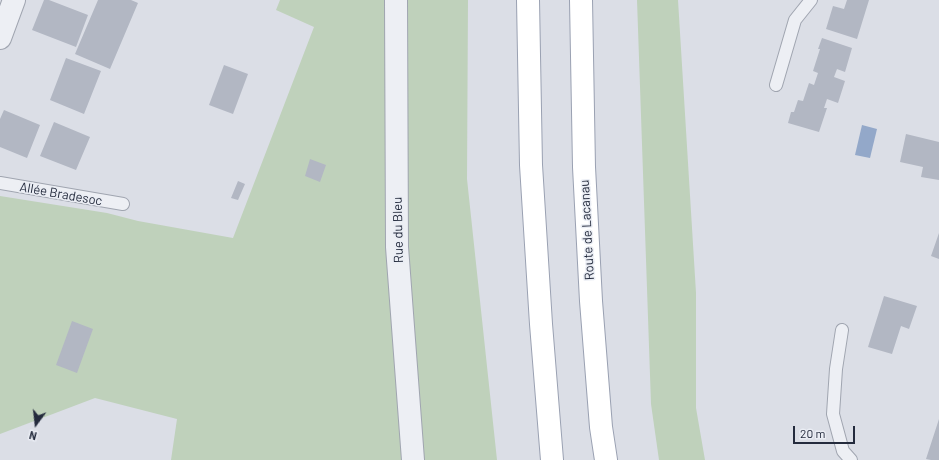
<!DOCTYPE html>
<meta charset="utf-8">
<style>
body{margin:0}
#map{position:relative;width:939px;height:460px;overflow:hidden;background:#dbdee6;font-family:Barlow,sans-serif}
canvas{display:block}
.north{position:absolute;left:16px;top:404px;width:40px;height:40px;-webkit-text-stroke:3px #eaedf4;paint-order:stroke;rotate:195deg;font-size:11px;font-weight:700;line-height:16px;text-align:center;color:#242b3d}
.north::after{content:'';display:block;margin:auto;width:14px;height:18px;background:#242b3d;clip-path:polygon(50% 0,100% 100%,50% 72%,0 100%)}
.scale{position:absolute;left:793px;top:426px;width:62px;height:18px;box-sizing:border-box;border:2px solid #242b3d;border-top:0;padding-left:5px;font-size:12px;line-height:14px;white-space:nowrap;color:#242b3d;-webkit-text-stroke:3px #eaedf4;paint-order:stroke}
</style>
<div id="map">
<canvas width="939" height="460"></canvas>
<div class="north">N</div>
<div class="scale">20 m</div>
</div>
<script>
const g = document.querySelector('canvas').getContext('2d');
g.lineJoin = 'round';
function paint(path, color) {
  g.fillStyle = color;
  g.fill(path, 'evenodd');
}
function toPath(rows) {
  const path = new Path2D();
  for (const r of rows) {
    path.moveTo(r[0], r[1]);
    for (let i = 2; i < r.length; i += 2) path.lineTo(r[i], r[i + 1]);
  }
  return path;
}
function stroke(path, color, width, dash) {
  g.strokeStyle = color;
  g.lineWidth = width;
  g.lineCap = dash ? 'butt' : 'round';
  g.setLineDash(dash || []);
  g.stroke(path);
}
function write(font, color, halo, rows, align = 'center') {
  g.font = font + ' Barlow,sans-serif';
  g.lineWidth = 3;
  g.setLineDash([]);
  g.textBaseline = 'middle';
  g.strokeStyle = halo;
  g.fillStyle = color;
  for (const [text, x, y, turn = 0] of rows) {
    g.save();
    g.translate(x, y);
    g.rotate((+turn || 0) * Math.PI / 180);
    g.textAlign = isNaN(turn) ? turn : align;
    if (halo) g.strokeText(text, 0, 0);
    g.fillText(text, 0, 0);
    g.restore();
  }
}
const green = toPath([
 [280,0,468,0,467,179,497,460,171,460,177,419,95,398,0,434,0,196,107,213,138,221,233,238,314,27,276,10],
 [637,0,678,0,696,293,696,408,705,460,659,460,651,404]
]);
const water = toPath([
 [862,125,877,129,870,158,855,155]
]);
const building = toPath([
 [44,0,49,0,88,15,76,47,32,30],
 [98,0,131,0,138,3,110,69,75,54],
 [847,0,869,0,857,39,826,29,833,6,844,9],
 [822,38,852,48,845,72,837,69,834,77,845,81,838,103,827,99,824,108,827,108,819,132,788,123,791,112,794,112,798,100,803,101,809,83,814,85,818,73,813,71,820,49,818,49],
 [66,58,101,71,84,114,50,100],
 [224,65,248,74,233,114,209,105],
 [4,110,40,125,27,158,0,147,0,119],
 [54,122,90,137,76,170,40,156],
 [906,134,939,142,939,180,921,177,923,167,900,162],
 [310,159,326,165,320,182,305,176],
 [238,181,245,184,238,200,231,198],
 [939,233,939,259,931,256],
 [884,296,917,306,909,329,901,326,892,354,868,347],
 [72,321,93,329,77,373,56,365],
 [939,419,939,460,931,460,926,459]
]);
const service = toPath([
 [776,85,795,20,811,0],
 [0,183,123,204],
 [842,330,836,369,833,414,843,451,851,460]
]);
const minor = toPath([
 [396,0,397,247,413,460],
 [0,38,14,0]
]);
const primary = toPath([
 [528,0,531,165,541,324,552,460],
 [581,0,584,167,591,301,601,427,606,460]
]);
const streetNames = [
 ["Allée Bradesoc",61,194,10],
 ["Rue du Bleu",398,230,-91],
 ["Route de Lacanau",587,230,-93]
];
paint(green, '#bfd1bb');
paint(water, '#93a8c9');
paint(building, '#b2b7c3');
stroke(service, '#a0a5b0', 14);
stroke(minor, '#a0a5b0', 24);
stroke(primary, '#9aa1b2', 24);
stroke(service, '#edeff4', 12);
stroke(minor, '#edeff4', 22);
stroke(primary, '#fff', 22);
write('13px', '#242b3d', '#eaedf4', streetNames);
</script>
